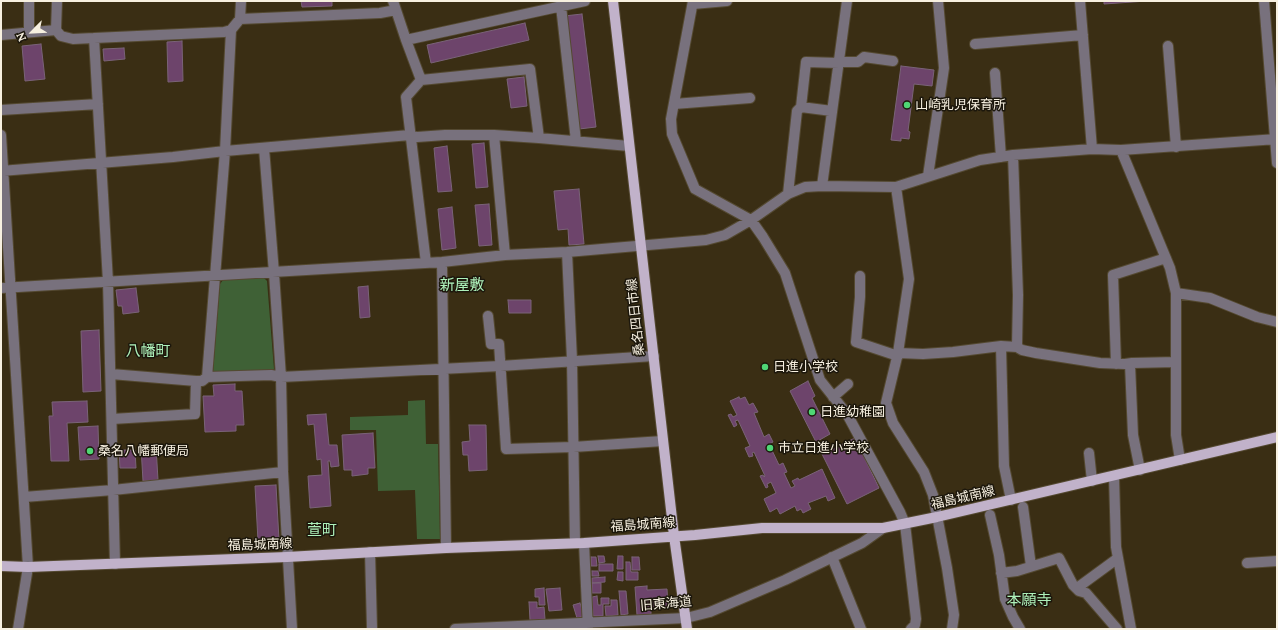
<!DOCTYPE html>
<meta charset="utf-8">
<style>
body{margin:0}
#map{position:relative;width:1278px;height:630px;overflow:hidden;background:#3a2e14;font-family:Lora,serif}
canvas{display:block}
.frame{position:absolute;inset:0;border:2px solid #f7f0e0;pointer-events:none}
.north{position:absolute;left:12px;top:12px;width:40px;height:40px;-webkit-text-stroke:3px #1c170c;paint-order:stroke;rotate:246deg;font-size:11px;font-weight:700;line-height:16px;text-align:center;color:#f7f0e0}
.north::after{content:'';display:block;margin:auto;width:14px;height:18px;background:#f7f0e0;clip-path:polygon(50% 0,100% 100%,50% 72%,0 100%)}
</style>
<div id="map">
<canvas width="1278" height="630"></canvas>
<div class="frame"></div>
<div class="north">N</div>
</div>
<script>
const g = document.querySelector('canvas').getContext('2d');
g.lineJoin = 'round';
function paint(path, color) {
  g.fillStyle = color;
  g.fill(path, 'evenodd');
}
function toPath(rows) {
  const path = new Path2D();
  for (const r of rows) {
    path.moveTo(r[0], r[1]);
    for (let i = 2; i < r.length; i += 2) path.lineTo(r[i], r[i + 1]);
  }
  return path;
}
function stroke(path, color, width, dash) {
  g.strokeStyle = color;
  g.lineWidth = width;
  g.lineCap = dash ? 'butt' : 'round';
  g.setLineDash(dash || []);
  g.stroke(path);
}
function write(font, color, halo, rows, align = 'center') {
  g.font = font + ' Lora,"Noto Sans JP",serif';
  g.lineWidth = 3;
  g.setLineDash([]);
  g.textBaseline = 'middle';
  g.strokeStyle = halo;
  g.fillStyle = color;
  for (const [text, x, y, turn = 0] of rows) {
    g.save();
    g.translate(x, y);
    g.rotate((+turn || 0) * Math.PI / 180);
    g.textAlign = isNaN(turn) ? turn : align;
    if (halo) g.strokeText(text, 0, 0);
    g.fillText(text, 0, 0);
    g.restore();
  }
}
const green = toPath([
 [263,277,267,281,274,369,271,372,213,372,220,284,223,280],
 [425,400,426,444,438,444,440,539,417,539,415,490,378,491,376,430,350,430,350,417,408,415,408,401]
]);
const building = toPath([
 [301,1,332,1,332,6,302,7,301,1],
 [1104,1,1147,1,1104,4,1104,1],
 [582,14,596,127,579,129,564,16,582,14],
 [525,23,529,40,431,63,427,45,525,23],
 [182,41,183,81,168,82,167,42,182,41],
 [41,44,45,79,25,81,22,46,41,44],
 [124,48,125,59,104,61,103,49,124,48],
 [901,66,934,70,932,86,914,84,908,131,910,132,909,139,901,138,901,141,891,140,901,66],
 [524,77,527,106,511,108,507,79,524,77],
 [484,143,488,187,476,188,472,144,484,143],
 [447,146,452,191,438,192,434,148,447,146],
 [579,189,584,244,569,245,568,229,558,230,554,191,579,189],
 [489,204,492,245,479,246,475,205,489,204],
 [452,207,456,248,442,250,438,209,452,207],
 [368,286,370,317,360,318,358,287,368,286],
 [136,288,139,312,123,314,122,306,118,306,116,290,136,288],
 [508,300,531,300,531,313,509,313,508,300],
 [99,330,101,391,83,392,81,331,99,330],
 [808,381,815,396,812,398,830,434,816,442,790,391,808,381],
 [235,384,235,391,242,391,244,425,236,425,236,431,205,432,203,396,214,396,213,385,235,384],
 [739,397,740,399,745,397,749,405,753,403,758,412,754,413,764,437,769,434,773,442,769,444,779,465,783,463,787,472,784,473,791,488,795,486,792,481,798,478,799,480,822,469,835,498,828,501,826,496,808,503,811,509,803,513,801,509,797,511,795,506,780,514,777,508,770,512,764,499,776,493,771,482,767,484,768,487,766,488,760,476,763,475,764,477,765,476,754,452,752,453,753,456,749,457,745,448,750,446,738,420,735,421,737,425,734,427,728,415,731,414,733,417,737,415,730,401,739,397],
 [87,401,88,422,67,423,69,461,51,461,49,416,53,416,52,402,87,401],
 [326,414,329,445,337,445,339,466,331,467,330,461,328,461,331,506,310,508,308,476,322,475,321,459,317,460,314,424,308,425,307,415,326,414],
 [469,425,486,425,487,470,469,471,468,455,463,455,462,442,470,441,469,425],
 [98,426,99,459,80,460,78,427,98,426],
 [373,433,375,468,368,468,368,474,352,476,352,470,344,470,342,435,373,433],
 [855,438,879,488,847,504,822,454,855,438],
 [156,446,158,480,143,481,141,447,156,446],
 [119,450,135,450,136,468,120,468,119,450],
 [276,485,279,540,258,541,255,486,276,485],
 [598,556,604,556,605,562,599,563,598,556],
 [618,556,623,556,623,569,617,569,618,556],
 [591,557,596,557,597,566,591,566,591,557],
 [632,557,639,557,640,570,632,570,632,557],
 [626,562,630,562,631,572,638,572,638,580,626,580,626,562],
 [599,564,613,564,613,571,599,571,599,564],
 [592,571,598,571,599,576,592,576,592,571],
 [618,572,623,572,623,581,617,580,618,572],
 [605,577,605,582,592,583,592,578,605,577],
 [592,583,601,583,601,593,592,593,592,583],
 [647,586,647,590,667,589,668,607,651,608,651,614,637,615,635,587,647,586],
 [544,588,545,605,539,605,539,597,535,597,535,589,544,588],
 [560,588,562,610,549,611,546,589,560,588],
 [619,591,626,591,628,614,621,615,619,591],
 [597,596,598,605,601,605,601,598,609,598,609,604,603,604,603,616,593,616,592,597,597,596],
 [611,600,617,600,618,615,606,616,605,606,611,606,611,600],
 [529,602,537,602,537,608,544,607,545,619,530,620,529,602],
 [580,603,584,616,577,618,573,605,580,603]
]);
const minor = toPath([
 [29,1,29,32],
 [393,1,406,40,585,1],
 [693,1,671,119,672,134,695,189,751,220,763,237,785,273,820,380,847,414,900,512,905,524,916,619,915,625,911,629],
 [1080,1,1092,149],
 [1264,1,1277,163],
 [693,4,727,1],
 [561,6,576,141],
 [240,19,380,13,396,10],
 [56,30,57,1],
 [1,35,56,30,61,36,73,39,94,38],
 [406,40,421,80,530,69,539,138],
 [975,44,1083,35],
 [1168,46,1176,147],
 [839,62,858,62,864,57,893,61],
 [995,73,1001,157],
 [421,80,406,97,426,263],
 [674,104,750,98],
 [1,110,98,104],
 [832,111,801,107,806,62,839,63],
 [1,135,28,567,18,629],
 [494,135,505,255],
 [264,148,274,273,281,377,283,472,292,629],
 [1121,150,1170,268,1176,293,1176,435,1180,460],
 [1013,155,1018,295,1017,347],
 [1,171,173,157,225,151,410,135,417,137,445,135,494,135,539,138,629,146],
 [928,176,944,68,938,1],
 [822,186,847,1],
 [896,187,909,279,898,353,886,403,893,423,924,472,933,495,947,568,954,615,952,629],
 [788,194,797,111,801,107],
 [567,252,572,360,575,543],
 [442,262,446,548],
 [860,276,860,297,856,342,898,356],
 [1,288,442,262,505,255,567,252,706,240,725,235,751,220,788,194,805,187,822,186,896,187,980,160,1013,155,1092,149,1121,150,1277,139],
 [1176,293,1210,298,1257,317,1277,322],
 [488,316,491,344,499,344,506,449,573,447,663,441],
 [1001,346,1004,466,1011,500],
 [898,353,923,354,953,352,1001,346,1017,347,1022,350,1036,353,1100,363,1125,364,1132,363,1176,362],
 [1116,364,1113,275,1166,258],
 [1130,364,1133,435,1140,470],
 [111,374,196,381],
 [207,377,225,151,231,30],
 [833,397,848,384],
 [112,419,195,414,196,381,202,381,207,377,271,375,281,377,500,366,654,356],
 [1089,453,1092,481],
 [1114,476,1116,547,1131,629],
 [24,497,113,490,283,472],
 [1023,507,1031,566],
 [990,515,999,555,1005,599,1013,617,1020,629],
 [584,543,588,629],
 [370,552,372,629],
 [832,557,861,629],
 [1247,563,1277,561],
 [115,564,108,282,94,38,224,32,231,30,240,19,241,1],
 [1001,573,1017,571,1059,558,1073,585,1079,591,1086,593,1117,629],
 [1077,588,1118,558],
 [455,629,686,618,710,612,785,580,862,543,883,528]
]);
const major = toPath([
 [613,1,674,536,687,629],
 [1,566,28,567,287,557,446,548,584,543,695,535,762,528,883,528,937,517,1277,437]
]);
const markers = [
 [907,105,4,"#4fd675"],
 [765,367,4,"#4fd675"],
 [812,412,4,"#4fd675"],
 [770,448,4,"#4fd675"],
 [90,451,4,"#4fd675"]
];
const poiNames = [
 ["山崎乳児保育所",915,105],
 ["日進小学校",773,367],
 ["日進幼稚園",820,412],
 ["市立日進小学校",778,448],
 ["桑名八幡郵便局",98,451]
];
const streetNames = [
 ["桑名四日市線",636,317,-96],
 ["福島城南線",963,498,-13],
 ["福島城南線",643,525,-4],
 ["福島城南線",260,545,-2],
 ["旧東海道",666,604,-5]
];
const quarterNames = [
 ["新屋敷",462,286],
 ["八幡町",148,352],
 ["萱町",322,531],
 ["本願寺",1029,601]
];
paint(green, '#3f6136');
paint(building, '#6d446b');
stroke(building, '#7a6378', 1);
stroke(minor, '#544931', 12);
stroke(major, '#544931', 12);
stroke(minor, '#78717d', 10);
stroke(major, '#c1b2ca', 10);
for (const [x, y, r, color] of markers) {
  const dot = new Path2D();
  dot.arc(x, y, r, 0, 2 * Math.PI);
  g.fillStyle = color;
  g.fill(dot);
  stroke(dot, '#1c170c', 1.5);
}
write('13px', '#f7f0e0', '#1c170c', poiNames, 'left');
write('13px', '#f7f0e0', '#1c170c', streetNames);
write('15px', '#aef1ba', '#1c170c', quarterNames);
</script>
